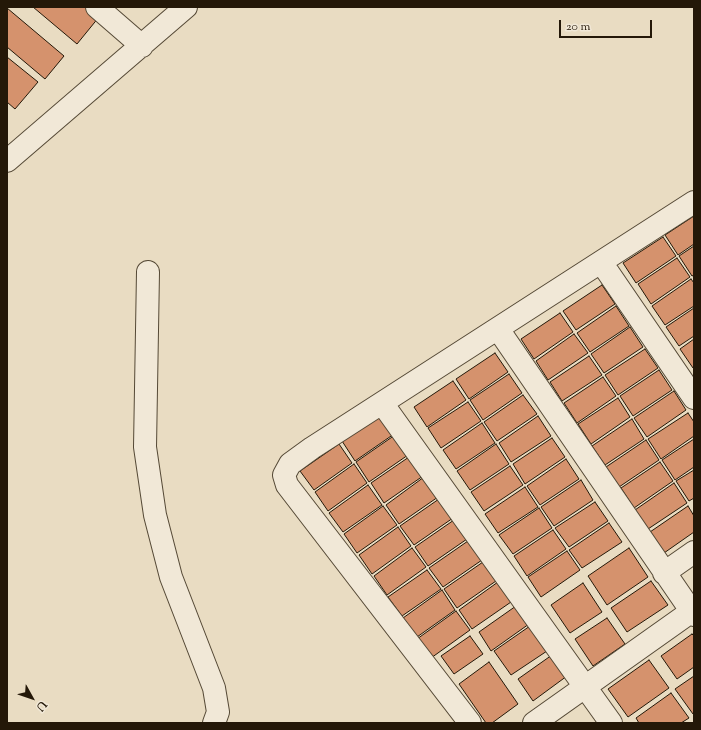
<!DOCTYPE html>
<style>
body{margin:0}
#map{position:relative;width:701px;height:730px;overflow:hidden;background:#e9dcc2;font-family:"Sorts Mill Goudy",serif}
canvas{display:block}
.frame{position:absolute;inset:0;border:8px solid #241808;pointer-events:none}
.north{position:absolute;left:12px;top:678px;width:40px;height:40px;-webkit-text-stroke:3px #f1e8d7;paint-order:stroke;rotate:130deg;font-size:11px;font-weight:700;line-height:16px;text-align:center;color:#241808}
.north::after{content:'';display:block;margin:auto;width:14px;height:18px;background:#241808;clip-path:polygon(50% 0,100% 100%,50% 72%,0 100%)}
.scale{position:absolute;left:559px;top:20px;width:93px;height:18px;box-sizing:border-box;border:2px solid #241808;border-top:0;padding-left:5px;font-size:12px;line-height:14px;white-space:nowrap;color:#241808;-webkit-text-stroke:3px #f1e8d7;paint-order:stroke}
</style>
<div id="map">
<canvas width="701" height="730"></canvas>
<div class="frame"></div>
<div class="north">U</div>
<div class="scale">20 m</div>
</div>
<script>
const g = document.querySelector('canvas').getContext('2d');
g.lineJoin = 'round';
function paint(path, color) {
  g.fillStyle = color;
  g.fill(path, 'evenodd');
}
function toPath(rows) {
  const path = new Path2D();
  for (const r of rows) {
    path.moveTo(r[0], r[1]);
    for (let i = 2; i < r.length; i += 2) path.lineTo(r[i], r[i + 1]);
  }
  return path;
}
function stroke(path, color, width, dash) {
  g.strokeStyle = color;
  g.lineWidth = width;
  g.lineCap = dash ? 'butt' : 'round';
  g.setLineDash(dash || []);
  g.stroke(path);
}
const building = toPath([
 [33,7,87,7,99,17,77,44,33,7],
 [7,8,64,56,45,79,7,47,7,8],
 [7,57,38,82,15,109,7,102,7,57],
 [694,216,694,244,678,255,665,235,694,216],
 [663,237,676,256,636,283,623,263,663,237],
 [694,246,694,275,692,276,679,256,694,246],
 [677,258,690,277,651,304,638,284,677,258],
 [691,279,694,283,694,306,665,325,652,306,691,279],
 [602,285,615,304,576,330,563,311,602,285],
 [616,306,629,326,590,352,577,333,616,306],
 [694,308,694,336,679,346,666,327,694,308],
 [560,313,573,332,534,359,521,339,560,313],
 [630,327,643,347,604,373,591,354,630,327],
 [574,334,588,353,548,380,536,361,574,334],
 [694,339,694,367,693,368,680,349,694,339],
 [645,349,658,368,618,395,605,375,645,349],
 [495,353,508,372,469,399,456,379,495,353],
 [589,356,602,375,562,401,550,382,589,356],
 [659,370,672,390,633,416,620,396,659,370],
 [509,374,522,393,483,420,470,400,509,374],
 [603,377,616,396,577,423,564,403,603,377],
 [453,381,466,400,427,427,414,407,453,381],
 [674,391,686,410,647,437,634,418,674,391],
 [523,395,537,414,497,441,484,422,523,395],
 [618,398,630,417,591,444,578,424,618,398],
 [468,402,481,421,441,448,428,428,468,402],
 [688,413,694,422,694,436,661,459,648,439,688,413],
 [380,415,394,434,355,461,342,441,380,415],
 [538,416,551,436,511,462,499,443,538,416],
 [632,419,644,439,605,465,592,446,632,419],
 [482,423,495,443,456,469,443,450,482,423],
 [395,435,408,455,369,482,356,462,395,435],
 [552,438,565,457,525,484,513,464,552,438],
 [694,439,694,467,675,480,662,460,694,439],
 [646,440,659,460,619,487,606,467,646,440],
 [339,444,352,463,314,490,300,471,339,444],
 [496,444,509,464,470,490,457,471,496,444],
 [409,457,423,476,384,503,371,483,409,457],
 [566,459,579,479,540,505,527,486,566,459],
 [660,462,673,481,634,508,621,488,660,462],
 [354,464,367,483,328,511,315,492,354,464],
 [510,466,523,485,484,511,471,492,510,466],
 [694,470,694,498,689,501,676,481,694,470],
 [424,477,438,497,399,524,386,505,424,477],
 [581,480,593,500,554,526,541,507,581,480],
 [674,483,687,503,648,529,635,510,674,483],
 [368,485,382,505,343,532,329,513,368,485],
 [525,487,538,507,498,533,485,514,525,487],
 [439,499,453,518,414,545,400,526,439,499],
 [595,502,608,521,569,547,555,528,595,502],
 [383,506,397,525,357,553,344,534,383,506],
 [688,506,694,516,694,532,664,553,650,532,688,506],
 [539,508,552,528,513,554,499,535,539,508],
 [454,520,467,539,428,566,415,547,454,520],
 [609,523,622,542,582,568,569,550,609,523],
 [398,527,411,546,372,574,359,555,398,527],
 [553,530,566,549,527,576,514,556,553,530],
 [468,541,482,560,443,587,429,568,468,541],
 [412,548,426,567,387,595,374,576,412,548],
 [629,548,648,577,607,605,588,576,629,548],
 [567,551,580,570,541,597,528,577,567,551],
 [483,562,496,581,457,608,444,589,483,562],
 [427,570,441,589,402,616,388,597,427,570],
 [651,581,668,605,627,632,611,608,651,581],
 [498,582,511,602,472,629,459,610,498,582],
 [583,583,602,612,570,633,551,605,583,583],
 [442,590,455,610,417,637,403,618,442,590],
 [516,606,529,624,491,651,479,632,516,606],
 [456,611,470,630,431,658,417,639,456,611],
 [607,618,625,644,593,666,575,639,607,618],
 [530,626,547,651,511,675,494,651,530,626],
 [692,634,694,636,694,667,677,679,661,656,692,634],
 [470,636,483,654,454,674,441,656,470,636],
 [552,655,567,676,533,701,518,679,552,655],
 [649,660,669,688,628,717,608,689,649,660],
 [489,662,518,704,492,723,486,723,459,684,489,662],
 [694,676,694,713,693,714,675,689,694,676],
 [671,693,689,718,681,723,639,723,636,718,671,693]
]);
const minor = toPath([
 [97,7,142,46],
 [7,161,186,7],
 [601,262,694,398],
 [148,272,145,447,155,515,171,577,214,688,218,712,214,723],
 [498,329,694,615],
 [382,403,611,723],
 [664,573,694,552],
 [470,723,287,485,284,475,290,464,312,448,694,202],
 [534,723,692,611]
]);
paint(building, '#d5926d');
stroke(building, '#241808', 1);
stroke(minor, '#554936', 24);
stroke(minor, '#f1e8d7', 22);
</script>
